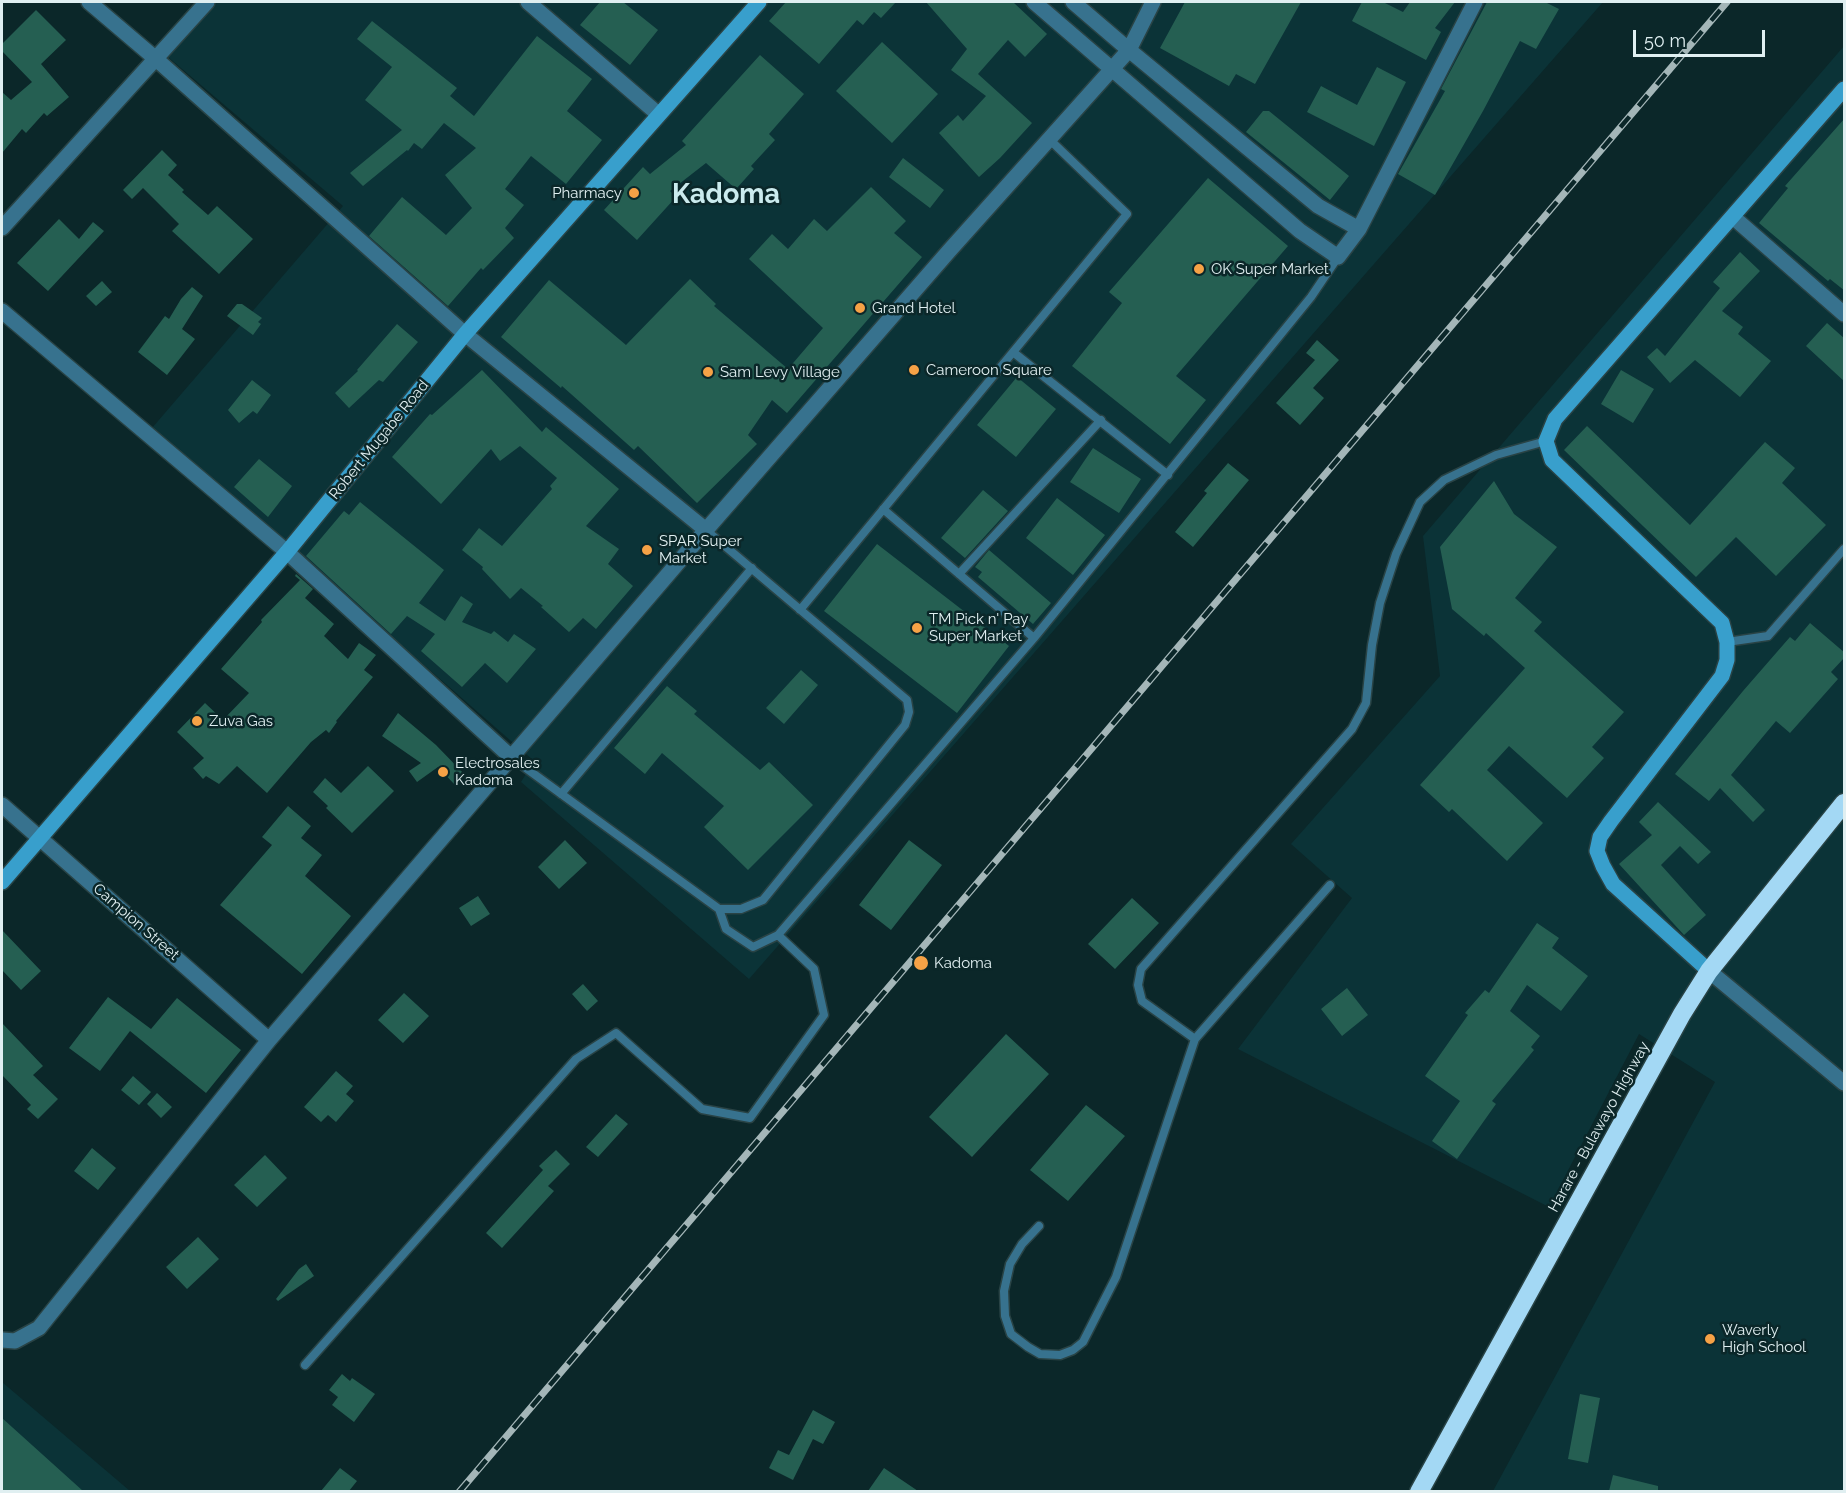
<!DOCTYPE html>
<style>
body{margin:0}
#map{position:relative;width:1846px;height:1493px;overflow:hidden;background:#0b2729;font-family:Raleway,sans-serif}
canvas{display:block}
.frame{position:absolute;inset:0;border:3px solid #e0eff1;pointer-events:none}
.scale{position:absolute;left:1633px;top:30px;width:132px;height:27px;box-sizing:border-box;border:3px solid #e0eff1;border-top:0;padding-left:8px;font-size:18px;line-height:21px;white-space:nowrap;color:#e0eff1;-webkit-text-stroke:4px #0b2729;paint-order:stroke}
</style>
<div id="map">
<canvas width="1846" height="1493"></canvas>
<div class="frame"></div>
<div class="scale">50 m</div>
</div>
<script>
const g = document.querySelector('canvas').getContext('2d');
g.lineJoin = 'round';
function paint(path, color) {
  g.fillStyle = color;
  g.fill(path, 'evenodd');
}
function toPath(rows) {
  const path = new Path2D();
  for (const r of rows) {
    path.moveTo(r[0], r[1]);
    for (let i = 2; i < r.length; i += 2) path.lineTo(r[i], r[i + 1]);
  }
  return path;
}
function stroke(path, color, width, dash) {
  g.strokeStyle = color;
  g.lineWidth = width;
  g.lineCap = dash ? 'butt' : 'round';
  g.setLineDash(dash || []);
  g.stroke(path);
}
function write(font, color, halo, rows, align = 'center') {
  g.font = font + ' Raleway,sans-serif';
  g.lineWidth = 5;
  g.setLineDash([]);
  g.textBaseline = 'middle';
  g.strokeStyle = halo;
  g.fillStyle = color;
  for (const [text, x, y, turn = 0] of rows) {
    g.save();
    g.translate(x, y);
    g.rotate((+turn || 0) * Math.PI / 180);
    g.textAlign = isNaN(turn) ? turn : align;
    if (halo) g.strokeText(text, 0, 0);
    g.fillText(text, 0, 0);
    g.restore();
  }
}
const built = toPath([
 [217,2,1603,2,749,979,521,782,534,761,152,428,343,206,168,57],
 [1844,46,1844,1491,1493,1491,1715,1082,1639,1034,1549,1207,1238,1049,1352,898,1291,844,1440,676,1423,536],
 [2,1382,130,1491,2,1491]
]);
const building = toPath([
 [600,2,623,2,658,30,630,65,580,25],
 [786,2,896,2,881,18,874,12,863,25,857,20,819,64,769,21],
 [926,2,1013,2,1047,34,1025,57,1008,40,978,74,1032,123,1000,158,979,177,939,133,958,115,963,121,986,96,951,70,967,49],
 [1185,2,1301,2,1255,84,1236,74,1229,86,1160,48],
 [1362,2,1383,2,1403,12,1410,2,1455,2,1435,28,1441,32,1426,60,1352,21],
 [1487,2,1545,2,1559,9,1536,49,1520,41,1483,111,1435,195,1398,174,1445,91,1441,89],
 [36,10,66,40,41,64,69,97,47,116,44,113,26,133,22,129,2,153,2,92,11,100,32,82,2,51,2,44],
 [372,21,457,88,450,96,474,116,537,36,592,79,567,111,602,140,566,184,531,156,505,189,524,205,505,228,514,238,483,270,481,268,448,306,369,236,402,197,446,235,472,208,445,175,476,148,444,123,422,149,414,143,408,151,407,150,363,186,350,173,402,130,365,100,392,67,357,39],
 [882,42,938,94,892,143,836,91],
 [760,55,804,94,769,134,775,140,751,166,754,169,736,189,706,163,670,191,676,197,637,240,604,210,643,167,650,174,686,145,682,141],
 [1377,67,1406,82,1374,146,1307,112,1321,86,1357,105],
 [1263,111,1269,111,1349,176,1330,200,1246,132],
 [1845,118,1845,291,1830,279,1828,281,1759,223,1788,188,1785,186],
 [162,150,177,165,168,175,184,190,182,192,208,215,217,206,253,239,219,274,172,231,179,224,143,188,132,199,123,190],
 [903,158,944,190,930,208,889,177],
 [1208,178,1288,246,1176,376,1206,400,1170,444,1072,366,1122,303,1109,292],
 [871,187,906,221,894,233,922,257,787,413,772,400,748,435,757,444,697,503,638,446,634,450,562,386,561,388,501,337,549,280,626,345,690,279,716,304,714,306,788,369,823,328,749,259,772,234,788,249,814,219,827,231],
 [59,219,79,239,93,222,104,231,48,291,17,263],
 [1740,252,1760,271,1722,311,1743,327,1738,334,1771,361,1740,397,1695,360,1670,383,1647,357,1657,348,1665,356,1720,288,1713,282],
 [102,281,112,292,96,306,86,296],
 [192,287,203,296,182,329,195,339,167,375,138,352,165,316,169,319,181,299],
 [237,304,242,304,262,318,258,322,261,324,253,335,227,316],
 [1827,323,1845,339,1845,382,1806,346],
 [397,324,418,342,383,382,379,380,349,408,335,393,358,371,357,370],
 [1317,340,1339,360,1313,388,1324,398,1300,425,1276,403,1315,360,1306,353],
 [482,370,542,432,546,427,619,489,586,526,619,549,608,564,633,586,596,629,583,618,569,632,541,607,543,606,521,588,510,599,482,569,483,567,462,550,479,528,502,546,552,489,550,486,557,478,520,446,500,461,491,449,441,504,392,457,430,414,432,415],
 [1621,370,1654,389,1633,423,1601,404],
 [1017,377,1056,409,1016,457,977,425],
 [252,380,271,395,257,414,253,411,239,423,228,410],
 [1587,426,1690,525,1765,442,1795,468,1782,483,1826,525,1776,576,1736,537,1696,577,1564,450],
 [1093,448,1141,479,1119,513,1070,482],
 [259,459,292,486,268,517,234,487],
 [1228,463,1249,480,1193,547,1175,532,1207,493,1204,491],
 [1494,481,1514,514,1557,547,1515,598,1542,622,1534,631,1624,712,1592,747,1604,758,1567,798,1509,746,1487,770,1543,823,1507,861,1452,809,1449,812,1420,785,1525,668,1486,633,1484,636,1452,609,1440,547],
 [983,490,1008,511,965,558,941,538],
 [1057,498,1105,535,1073,575,1026,538],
 [360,502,444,570,419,603,445,621,461,596,473,604,462,622,491,634,494,631,508,642,514,634,536,649,507,683,485,663,462,687,421,651,435,634,407,616,391,634,306,556,344,511,349,515],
 [877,544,1009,646,957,713,824,611],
 [989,550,1051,603,1033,624,978,577,982,572,975,567],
 [296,574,313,589,305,598,334,624,324,636,348,659,359,643,376,655,364,670,373,677,336,721,337,722,329,733,326,730,311,742,267,793,237,766,219,784,206,776,203,779,193,768,204,758,177,732,205,703,223,720,249,693,221,669,262,622,261,620,300,580,295,576],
 [1810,623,1845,653,1845,657,1831,672,1838,679,1790,733,1776,721,1731,775,1765,810,1753,822,1720,788,1709,801,1675,774,1743,691,1790,637,1795,641],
 [801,670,818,685,784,724,766,708],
 [667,686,697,711,694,714,760,770,769,762,813,805,748,870,704,827,724,806,662,753,645,774,614,748],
 [398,713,436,745,465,775,455,785,438,767,417,782,409,771,421,763,382,736],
 [368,766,394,791,352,833,326,808,328,806,313,792,325,778,341,793],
 [1658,802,1711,852,1698,864,1680,846,1661,865,1706,915,1684,935,1619,864,1652,835,1639,822],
 [288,806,311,826,301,838,322,855,305,876,351,916,302,974,220,905,272,845,262,837],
 [565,840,587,863,559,889,538,867],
 [909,840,942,865,891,930,859,905],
 [478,896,490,914,471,926,459,908],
 [1132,898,1159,923,1115,969,1088,944],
 [1537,923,1559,938,1552,948,1588,976,1561,1011,1527,985,1510,1011,1540,1036,1531,1047,1534,1050,1492,1101,1496,1104,1457,1159,1432,1141,1460,1101,1425,1076,1468,1015,1465,1013,1485,990,1489,993],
 [2,930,41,971,21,990,2,970],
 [583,984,598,1001,587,1011,572,994],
 [1347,988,1368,1015,1342,1036,1321,1009],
 [404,993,429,1016,403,1043,378,1020],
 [108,997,151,1029,177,998,241,1050,206,1093,130,1031,100,1071,69,1048],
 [2,1023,43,1066,33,1075,58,1099,38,1119,27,1109,31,1105,2,1075],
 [1006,1034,1049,1074,972,1157,929,1117],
 [336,1071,353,1086,346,1094,354,1101,336,1122,328,1115,321,1122,304,1107],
 [133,1076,151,1092,139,1105,121,1090],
 [157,1093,172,1107,161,1118,147,1104],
 [1086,1105,1125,1136,1068,1201,1030,1170],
 [616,1114,628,1124,598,1157,586,1147],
 [92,1148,116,1168,98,1190,74,1171],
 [556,1150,570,1164,548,1186,554,1191,502,1248,486,1233,543,1170,539,1166],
 [265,1155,287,1178,257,1207,234,1185],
 [198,1237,219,1259,187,1289,166,1267],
 [306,1264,314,1276,278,1301,276,1299,299,1269],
 [342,1374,350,1381,352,1378,375,1394,354,1422,332,1405,338,1397,329,1390],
 [1580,1394,1600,1398,1588,1463,1568,1459],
 [813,1410,835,1422,823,1444,813,1439,793,1480,769,1468,778,1450,789,1455],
 [2,1418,83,1491,2,1491],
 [340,1468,357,1481,349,1491,321,1491],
 [884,1468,918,1491,868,1491],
 [1613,1475,1658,1486,1658,1491,1609,1491]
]);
const lane = toPath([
 [1013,352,1168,475],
 [883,509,1034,638],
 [959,574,1101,420],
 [800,610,1127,214,1049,139],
 [1727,642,1768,636,1844,549],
 [512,758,719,909,741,909,763,900,905,725,909,712,907,700,706,530],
 [561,794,752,568],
 [719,909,726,929,753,947,778,935,1034,638,1311,297,1338,257],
 [1195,1039,1142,1001,1138,985,1141,969,1352,729,1366,703,1372,645,1380,603,1396,554,1420,502,1444,480,1496,455,1546,441],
 [1039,1226,1022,1244,1010,1264,1004,1291,1005,1316,1011,1334,1028,1347,1040,1354,1060,1355,1073,1350,1083,1342,1116,1277,1195,1039,1330,885],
 [305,1365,576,1059,616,1033,702,1109,750,1118,824,1015,814,969,778,935]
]);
const street = toPath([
 [89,2,156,59,465,334,706,530],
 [528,2,658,114],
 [1034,2,1300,231,1338,257,1359,229,1475,2],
 [1073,2,1129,50,1318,206,1359,229],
 [1733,217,1844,314],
 [2,228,207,2],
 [2,311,287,552,512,758],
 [2,805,269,1040],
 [1709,971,1844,1083],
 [2,1340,15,1341,39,1328,269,1040,706,530,949,251,1129,50,1153,2]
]);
const secondary = toPath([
 [2,882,287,552,465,334,759,2],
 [1709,971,1613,884,1603,866,1597,851,1600,837,1611,821,1722,676,1727,660,1727,642,1722,623,1552,460,1546,441,1555,419,1844,89]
]);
const highway = toPath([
 [1419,1492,1682,1014,1709,971,1844,803]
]);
const rail = toPath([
 [459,1492,1727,2]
]);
const markers = [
 [634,193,6,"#f6a246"],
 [1199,269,6,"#f6a246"],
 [860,308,6,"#f6a246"],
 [914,370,6,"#f6a246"],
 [708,372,6,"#f6a246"],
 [647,550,6,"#f6a246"],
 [917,628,6,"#f6a246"],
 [197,721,6,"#f6a246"],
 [443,772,6,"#f6a246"],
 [921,963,8,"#f6a246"],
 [1710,1339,6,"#f6a246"]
];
const poiNames = [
 ["Pharmacy",622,193,"right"],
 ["OK Super Market",1211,269],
 ["Grand Hotel",872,308],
 ["Cameroon Square",926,370],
 ["Sam Levy Village",720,372],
 ["SPAR Super",659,541],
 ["Market",659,558],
 ["TM Pick n' Pay",929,619],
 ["Super Market",929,636],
 ["Zuva Gas",209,721],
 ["Electrosales",455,763],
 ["Kadoma",455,780],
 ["Kadoma",934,963],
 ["Waverly",1722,1330],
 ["High School",1722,1347]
];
const streetNames = [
 ["Robert Mugabe Road",379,440,-51],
 ["Campion Street",136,922,41],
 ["Harare - Bulawayo Highway",1599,1127,-61]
];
const townNames = [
 ["Kadoma",726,195]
];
paint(built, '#0b3337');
paint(building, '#255f52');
stroke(lane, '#294345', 11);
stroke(street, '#294345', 18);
stroke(secondary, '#294345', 18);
stroke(highway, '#294345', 21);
stroke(lane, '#37728e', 8);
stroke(street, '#37728e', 15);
stroke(secondary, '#389fcc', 15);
stroke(highway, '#a3d8f4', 18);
stroke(rail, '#a4b6b8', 7);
stroke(rail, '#0b2729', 4.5, [14]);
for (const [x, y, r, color] of markers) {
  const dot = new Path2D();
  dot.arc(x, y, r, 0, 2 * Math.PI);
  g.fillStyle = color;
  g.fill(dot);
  stroke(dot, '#0b2729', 2);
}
write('15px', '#e0eff1', '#0b2729', poiNames, 'left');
write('15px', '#e0eff1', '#0b2729', streetNames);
write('bold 27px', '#cbebee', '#0b2729', townNames);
</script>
